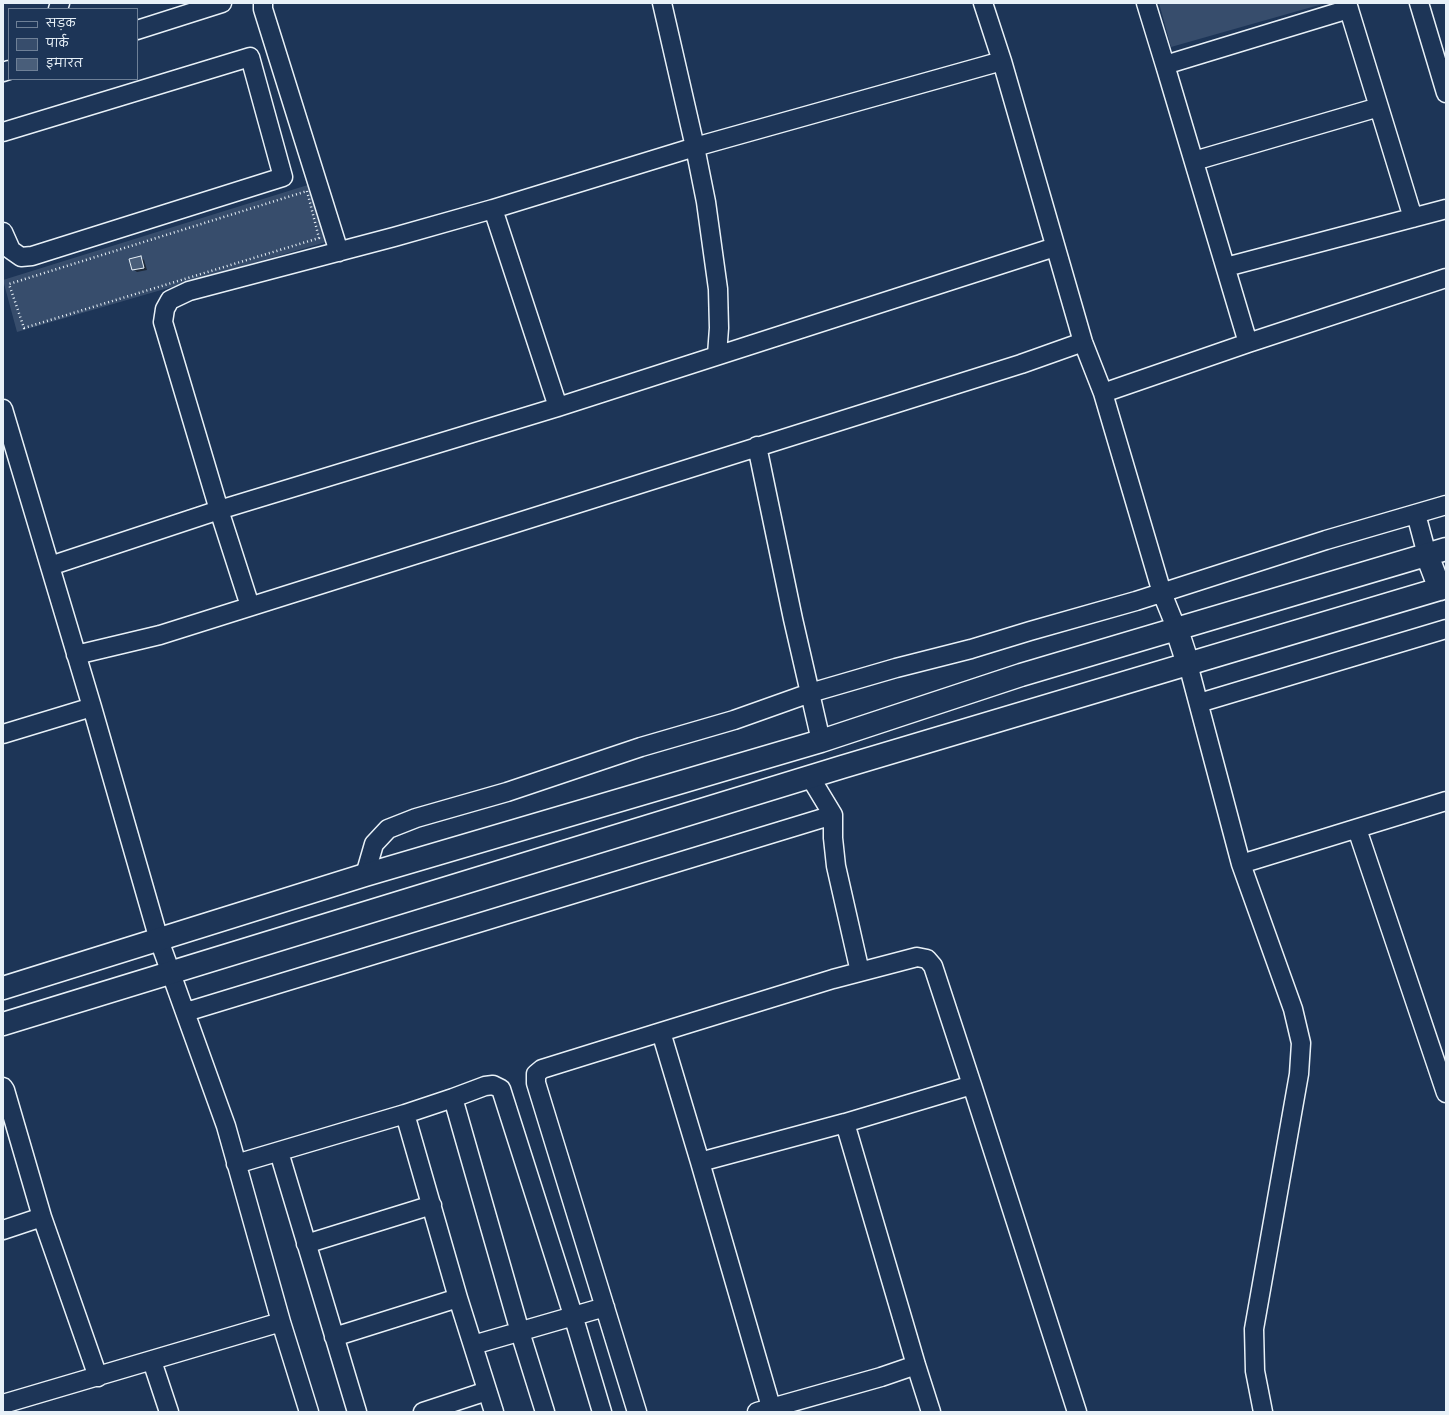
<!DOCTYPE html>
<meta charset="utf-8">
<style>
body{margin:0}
#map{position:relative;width:1449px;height:1415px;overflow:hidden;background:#1d3557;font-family:"Playpen Sans","Playpen Sans Deva",sans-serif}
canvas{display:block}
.frame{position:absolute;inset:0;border:4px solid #e8f1f8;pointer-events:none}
.legend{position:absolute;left:8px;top:8px;width:130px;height:72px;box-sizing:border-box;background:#1d3557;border:1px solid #6e8097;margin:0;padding:5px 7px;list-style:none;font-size:12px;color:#e8f1f8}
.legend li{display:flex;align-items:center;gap:8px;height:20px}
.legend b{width:20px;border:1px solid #6e8097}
</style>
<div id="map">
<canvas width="1449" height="1415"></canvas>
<div class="frame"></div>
<ul class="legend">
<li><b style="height:5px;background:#1d3557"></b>सड़क</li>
<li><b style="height:11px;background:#374d6c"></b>पार्क</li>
<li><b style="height:11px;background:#495e7a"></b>इमारत</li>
</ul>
</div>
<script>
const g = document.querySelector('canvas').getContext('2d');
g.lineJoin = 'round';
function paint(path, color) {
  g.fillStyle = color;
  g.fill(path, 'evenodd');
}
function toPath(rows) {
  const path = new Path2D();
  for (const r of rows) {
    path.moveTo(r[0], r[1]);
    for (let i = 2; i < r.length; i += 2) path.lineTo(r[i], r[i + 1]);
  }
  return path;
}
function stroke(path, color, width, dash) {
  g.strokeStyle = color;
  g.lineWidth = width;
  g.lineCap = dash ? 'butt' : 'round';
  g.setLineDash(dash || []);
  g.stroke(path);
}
const green = toPath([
 [1159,3,1326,3,1171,47],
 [311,184,326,242,17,332,3,280]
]);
const shadow = toPath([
 [140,257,144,260,147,270,137,272,133,269]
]);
const building = toPath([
 [141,256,144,268,132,270,129,259,141,256]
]);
const path = toPath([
 [307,191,319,238,24,328,9,284,307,191]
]);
const minor = toPath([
 [263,3,263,9,339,252],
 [662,3,695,147,706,202,718,289,719,328,717,355],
 [983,3,1002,61,1083,342,1103,393,1162,593,1177,630],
 [1146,3,1165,65,1349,9],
 [1347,3,1413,218],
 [1419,3,1446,93],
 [58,9,60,3],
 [137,30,222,3],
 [1165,65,1248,343],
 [3,72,9,70],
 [3,132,250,57,283,177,32,256,21,257,11,250,3,232],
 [1194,161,1379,107],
 [493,209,558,407],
 [1226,267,1446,209],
 [1103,393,1248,343,1446,278],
 [3,409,92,707,159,940,226,1126,281,1322,309,1412],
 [757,446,793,619,821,741],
 [1416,514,1427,555],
 [50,566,219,510,558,407,1055,247],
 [250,606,219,510,163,322,165,309,170,300,189,291,394,237,493,209,695,147,1002,61],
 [76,655,160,635,1021,364,1083,342],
 [1188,664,1241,864,1293,1009,1301,1043,1299,1074,1254,1329,1255,1371,1263,1412],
 [1199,703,1446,629],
 [3,734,92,707],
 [810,777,833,815,833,838,836,866,860,972],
 [1357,829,1446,1093],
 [1241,864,1446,801],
 [365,875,374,844,388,829,416,818,507,792,641,747,734,720,810,693,896,668,971,649,1030,631,1136,601,1326,540,1446,505],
 [186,1012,833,815],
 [661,1032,833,979,917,957,927,959,933,966,972,1085],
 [3,1087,5,1090,42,1217,98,1377],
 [453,1098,520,1332,545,1412],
 [405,1114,453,1098,485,1086,493,1085,501,1089,573,1315,602,1412],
 [845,1123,916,1365,931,1412],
 [279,1152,357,1412],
 [700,1162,845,1123,972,1085,1077,1412],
 [236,1164,405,1114,458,1298,494,1412],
 [3,1230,42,1217],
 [306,1244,432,1205],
 [334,1337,458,1298],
 [473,1345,605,1307],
 [152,1361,169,1412],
 [3,1404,281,1322],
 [423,1412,487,1391],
 [637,1412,536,1083,536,1074,542,1069,661,1032,700,1162,771,1407],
 [757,1412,881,1377,916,1365]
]);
const major = toPath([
 [1427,555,1440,589],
 [1177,630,1188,664],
 [3,988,365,875,821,741,1021,675,1446,549],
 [3,1024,842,767,1446,587]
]);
paint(green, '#374d6c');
paint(shadow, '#0007');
paint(building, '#495e7a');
stroke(building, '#e8f1f8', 1);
stroke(minor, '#e8f1f8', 21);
stroke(major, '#e8f1f8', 25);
stroke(path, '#e8f1f8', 2.5, [1, 3]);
stroke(minor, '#1d3557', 18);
stroke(major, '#1d3557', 22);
</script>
